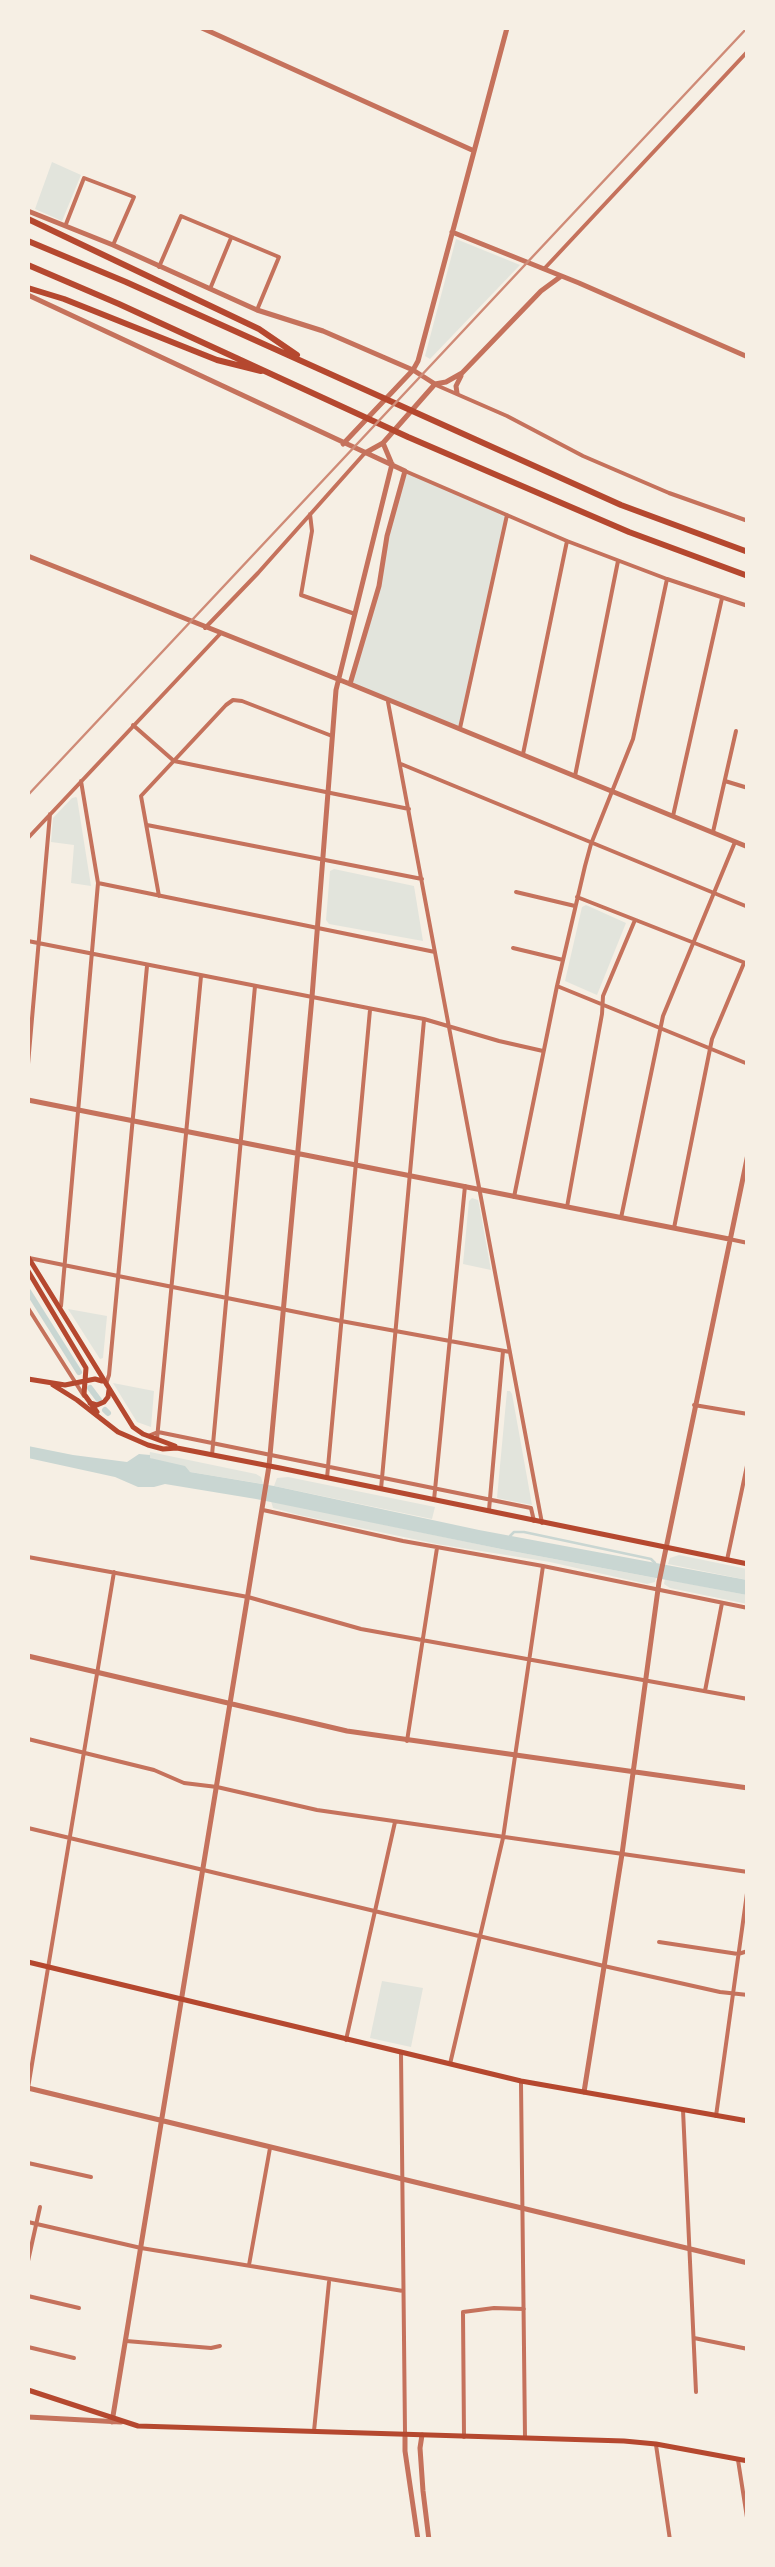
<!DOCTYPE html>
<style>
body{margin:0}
#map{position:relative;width:775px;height:2567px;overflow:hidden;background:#f6efe4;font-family:Helvetica,sans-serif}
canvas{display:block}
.frame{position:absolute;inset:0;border:30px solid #f6efe4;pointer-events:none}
</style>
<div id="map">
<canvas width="775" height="2567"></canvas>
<div class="frame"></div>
</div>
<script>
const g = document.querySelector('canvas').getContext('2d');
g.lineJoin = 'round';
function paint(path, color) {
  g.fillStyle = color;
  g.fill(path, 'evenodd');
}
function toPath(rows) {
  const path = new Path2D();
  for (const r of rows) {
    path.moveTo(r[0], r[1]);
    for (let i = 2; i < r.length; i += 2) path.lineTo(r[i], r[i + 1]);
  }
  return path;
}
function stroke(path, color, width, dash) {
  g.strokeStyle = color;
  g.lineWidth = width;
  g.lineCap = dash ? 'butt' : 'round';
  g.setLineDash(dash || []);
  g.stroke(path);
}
const green = toPath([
 [52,162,81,175,62,221,35,209],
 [456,239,520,265,430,359,425,356],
 [405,471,507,515,460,728,350,684,379,586,387,536],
 [76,797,77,798,91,886,71,883,74,845,51,842,53,818,72,798],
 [334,869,414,886,423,941,329,924,326,920,330,871],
 [586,905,626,923,597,995,565,981,582,907],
 [472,1198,478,1200,479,1204,491,1270,463,1264,469,1201],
 [68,1309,107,1316,103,1358,100,1359],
 [113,1383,154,1391,151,1427,137,1422],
 [507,1391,510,1391,512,1394,532,1505,497,1498],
 [150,1452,256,1474,261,1477,263,1484,190,1472,149,1458],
 [288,1477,435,1507,432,1519,274,1486,277,1478],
 [271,1501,506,1550,656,1578,655,1582,647,1584,550,1562,437,1544,299,1515,273,1508],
 [679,1555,747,1569,747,1580,668,1564,670,1558],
 [665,1579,747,1595,747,1604,670,1588,664,1584],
 [382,1981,423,1988,411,2047,370,2038]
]);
const water = toPath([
 [28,1446,73,1455,127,1462,139,1454,150,1455,150,1458,185,1466,190,1472,274,1486,479,1530,747,1580,747,1595,506,1550,256,1499,165,1484,154,1487,138,1487,115,1477,28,1458]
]);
const stream = toPath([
 [510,1536,514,1532,524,1532,651,1559,655,1563]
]);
const canal = toPath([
 [28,1291,79,1372],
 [90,1388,99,1400],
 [105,1410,108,1413]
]);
const minor = toPath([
 [66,224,84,178,134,197,113,245],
 [159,267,181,216,279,257,257,310],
 [544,269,748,51],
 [210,289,231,238],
 [436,385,507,416,583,456,669,493,748,521],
 [405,471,567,541,667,579,748,606],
 [310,514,312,531,301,595,355,614],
 [205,628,258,573,364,454],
 [388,702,542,1523],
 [133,725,174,761,409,809],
 [460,728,507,515],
 [523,754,567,541],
 [401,764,748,907],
 [575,776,618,561],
 [725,781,748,788],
 [673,816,722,598],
 [147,825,422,879],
 [713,832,736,731],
 [28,838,220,634],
 [98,883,435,952],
 [516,892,575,906],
 [159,896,141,796,226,705,233,700,242,701,332,736],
 [577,897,748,964],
 [28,941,424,1019,499,1041,543,1051],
 [513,948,563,960],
 [557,986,748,1064],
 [28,1064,50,814],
 [514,1197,557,986,585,866,591,844,633,739,667,579],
 [567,1207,602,1014,603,996,635,920],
 [621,1218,663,1016,735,842],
 [674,1228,712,1039,744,963],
 [729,1239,748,1243],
 [29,1258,341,1321,510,1352],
 [61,1306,98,883,81,781],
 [28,1308,84,1396],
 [106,1384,109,1375,147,966],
 [694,1405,748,1414],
 [148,1436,158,1432,531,1508,534,1521],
 [157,1439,201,976],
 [212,1455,255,986],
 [327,1478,370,1010],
 [381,1489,424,1020],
 [434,1500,465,1186],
 [263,1510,403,1541,543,1566,748,1608],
 [489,1510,503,1351],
 [28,1557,248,1597,361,1629,748,1699],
 [727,1560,748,1461],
 [705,1691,722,1603],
 [28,1739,154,1770,184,1783,217,1787,317,1810,748,1872],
 [407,1741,437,1548],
 [28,1828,604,1966,720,1992,748,1995],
 [659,1942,738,1954,748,1951],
 [346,2040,395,1822],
 [401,2053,405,2433],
 [450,2064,503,1838,543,1566],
 [521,2083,525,2438],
 [28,2088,114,1572],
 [683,2110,696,2392],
 [716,2116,748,1886],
 [747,2121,748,2144],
 [28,2163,91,2177],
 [28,2222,141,2248,403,2291],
 [28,2261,40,2207],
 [249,2265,270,2148],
 [28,2296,79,2308],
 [694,2338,748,2349],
 [126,2341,211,2348,220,2346],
 [28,2347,74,2358],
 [314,2431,329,2282],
 [464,2437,463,2312,494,2308,524,2309],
 [656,2445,670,2540],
 [738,2460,748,2524]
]);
const tertiary = toPath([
 [202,28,472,150],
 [28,211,113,245,257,310,323,331,413,370,435,384],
 [452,232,579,283,748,357],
 [28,295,405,471,387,536,379,586,350,684],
 [435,384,446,382,462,373,541,291,560,277],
 [457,393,456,386,461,376],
 [383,443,391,462],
 [343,444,413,370,418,361,507,28],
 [365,453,383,443,435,384],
 [28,556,350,684,748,847],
 [28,1100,729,1239],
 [28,1656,347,1731,748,1788],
 [28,2088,748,2263],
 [584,2092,622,1854,659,1582,748,1154],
 [28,2417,121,2422],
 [112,2422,269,1466,312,997,336,690,392,464],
 [405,2435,405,2451,418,2540],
 [422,2435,420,2448,423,2491,429,2540]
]);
const secondary = toPath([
 [28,1257,133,1427,143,1434,175,1446],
 [28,1271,86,1368,84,1394,97,1412],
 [28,1379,65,1385,95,1379,102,1381],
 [53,1385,77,1400,118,1432,148,1445,163,1449,177,1448,280,1468,748,1564],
 [90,1403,97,1405,104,1402,108,1397,109,1390],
 [28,1962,521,2081,748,2121]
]);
const primary = toPath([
 [28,2390,138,2426,624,2441,656,2444,748,2461]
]);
const motorway = toPath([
 [28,219,259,329,297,355],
 [28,241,126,282,621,505,748,552],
 [28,265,119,304,408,437,629,532,748,576],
 [28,288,64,299,217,360,261,371]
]);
const tram = toPath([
 [28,795,747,28]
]);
paint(green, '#e2e4dc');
paint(water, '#c9d6d2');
stroke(stream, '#c9d6d2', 2.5);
stroke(canal, '#c9d6d2', 6);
stroke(minor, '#c5725c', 4);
stroke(tertiary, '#c5725c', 5);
stroke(secondary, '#b5482f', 5);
stroke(primary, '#b5482f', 5);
stroke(motorway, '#b5482f', 6);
stroke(tram, '#cf8b77', 2.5);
</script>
